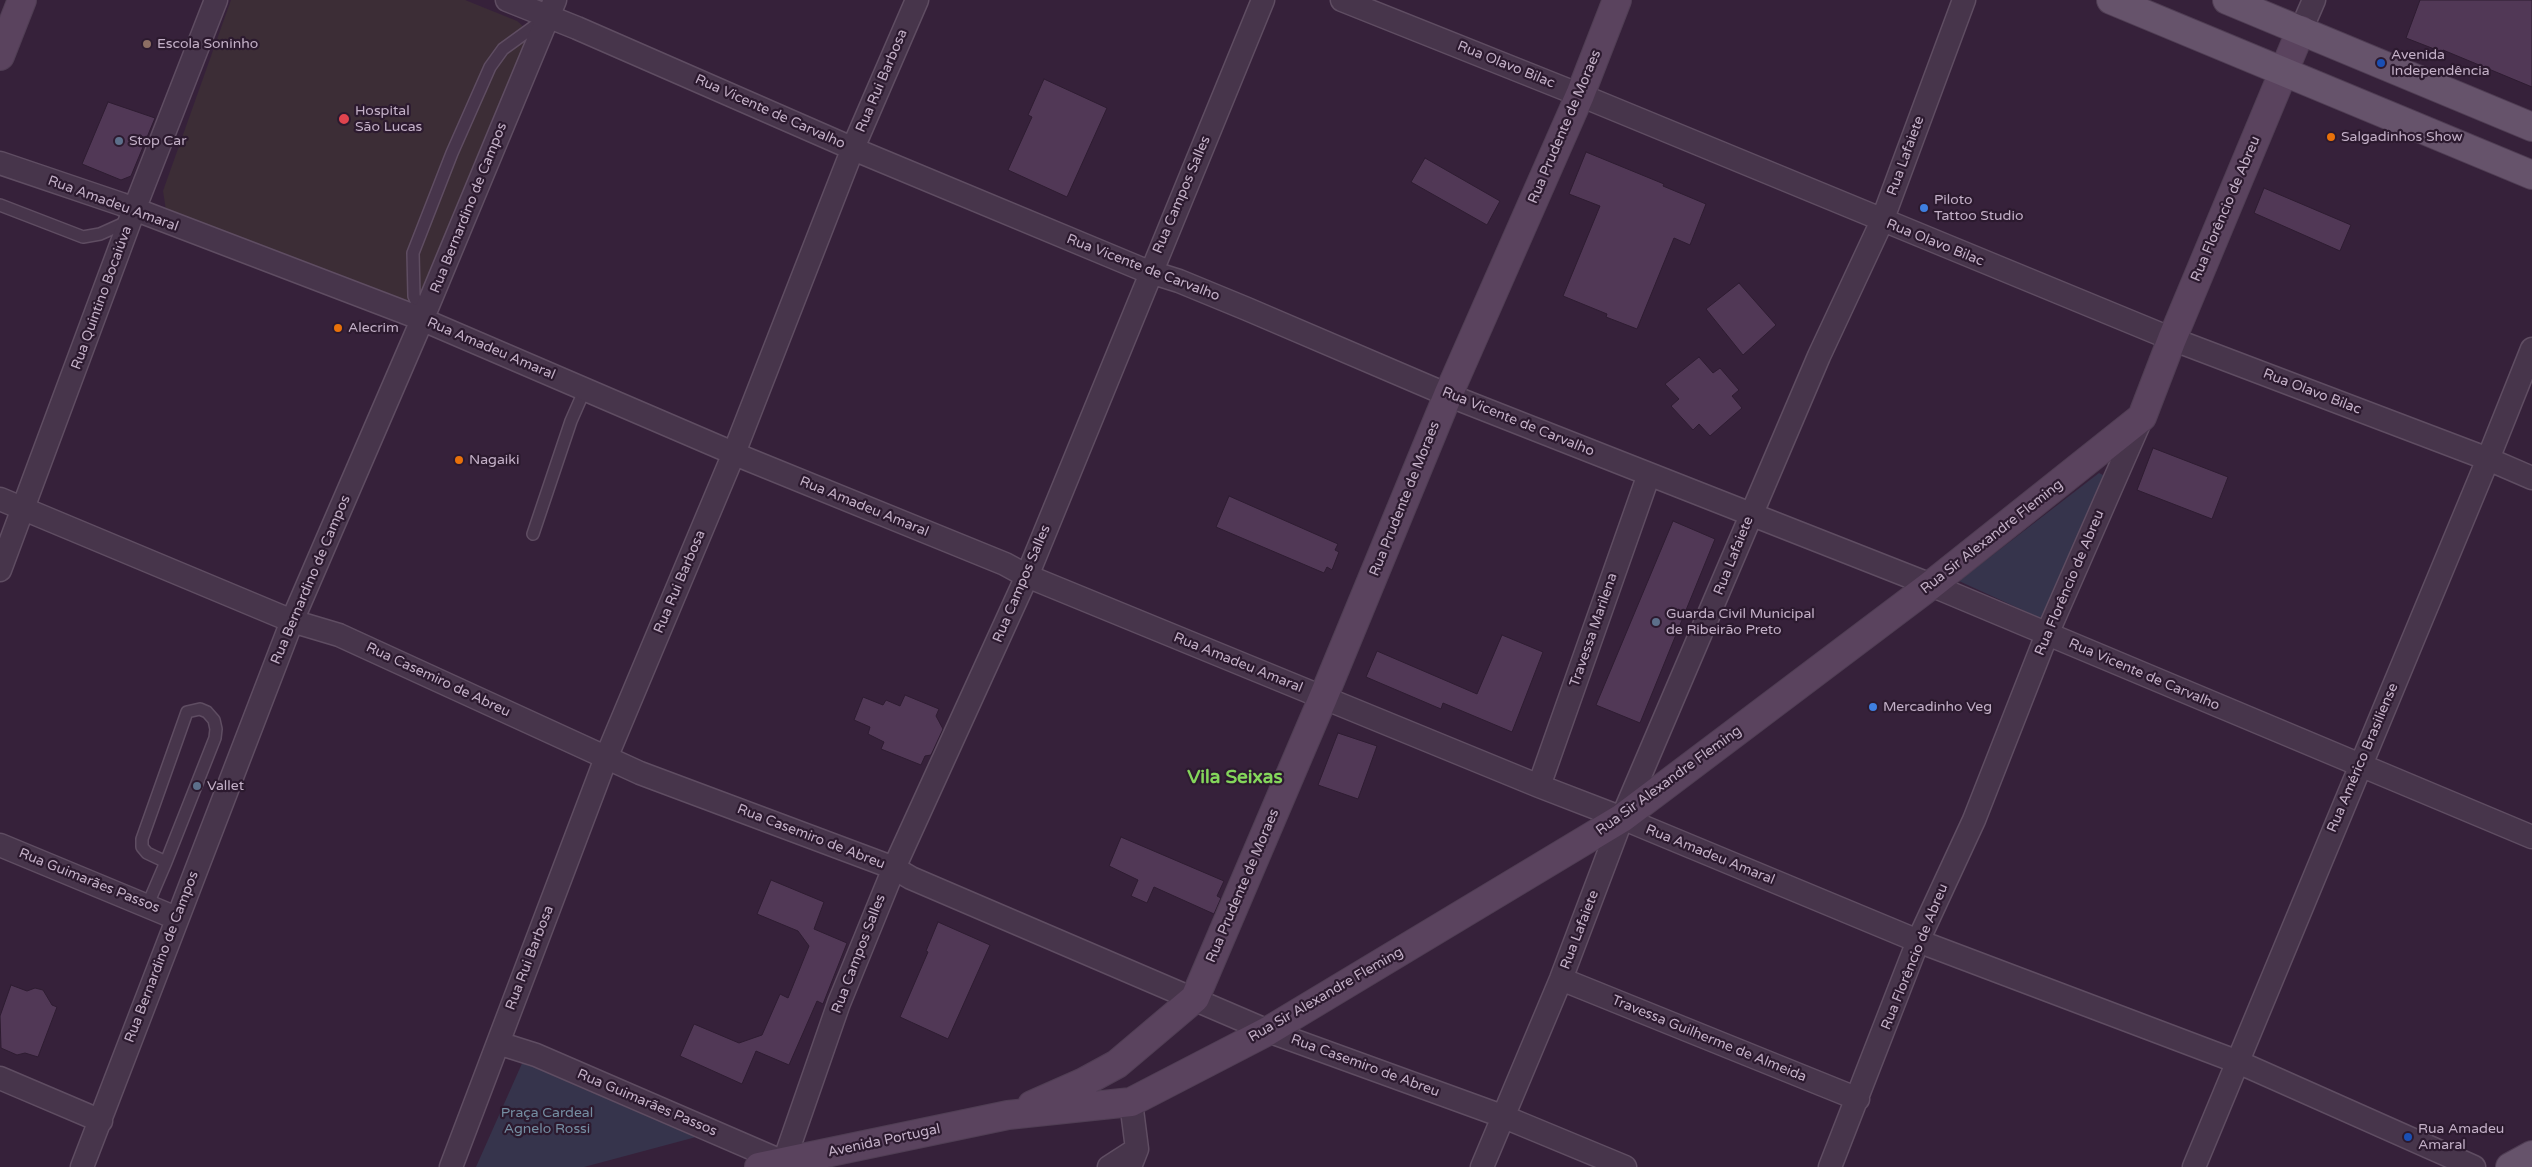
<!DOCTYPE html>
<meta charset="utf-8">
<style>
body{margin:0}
canvas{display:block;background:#36213a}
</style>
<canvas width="2532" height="1167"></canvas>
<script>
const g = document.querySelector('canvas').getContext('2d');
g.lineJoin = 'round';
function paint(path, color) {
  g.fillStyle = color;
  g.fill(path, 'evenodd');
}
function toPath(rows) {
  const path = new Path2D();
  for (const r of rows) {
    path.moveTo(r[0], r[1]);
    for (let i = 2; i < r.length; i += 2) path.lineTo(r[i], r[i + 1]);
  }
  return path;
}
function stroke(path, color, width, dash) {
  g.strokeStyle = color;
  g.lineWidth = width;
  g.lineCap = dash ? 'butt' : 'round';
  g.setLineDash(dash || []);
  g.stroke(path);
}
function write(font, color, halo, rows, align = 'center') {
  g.font = font + ' "Varela Round",sans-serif';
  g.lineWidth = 4.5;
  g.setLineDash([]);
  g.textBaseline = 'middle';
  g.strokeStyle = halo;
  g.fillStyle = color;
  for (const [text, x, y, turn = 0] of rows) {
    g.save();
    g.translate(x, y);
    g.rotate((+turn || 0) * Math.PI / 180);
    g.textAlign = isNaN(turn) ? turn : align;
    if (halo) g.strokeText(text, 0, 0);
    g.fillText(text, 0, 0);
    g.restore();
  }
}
const medical = toPath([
 [231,0,465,0,517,21,524,27,530,40,419,306,166,210,163,191]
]);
const green = toPath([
 [2099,473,2111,479,2042,619,1959,581],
 [524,1059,696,1137,584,1167,476,1167]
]);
const building = toPath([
 [2420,0,2532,0,2532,87,2443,50,2442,52,2406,38,2420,0],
 [1044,79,1107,108,1067,197,1008,170,1032,117,1028,115,1044,79],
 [108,102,155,118,131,176,121,180,82,164,108,102],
 [1586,152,1664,184,1663,186,1706,204,1690,245,1674,238,1637,329,1606,317,1607,314,1563,296,1600,206,1569,194,1586,152],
 [1425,158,1500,201,1487,225,1411,182,1425,158],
 [2264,188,2351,225,2340,251,2254,213,2264,188],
 [1739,283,1776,325,1743,355,1706,309,1739,283],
 [1699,357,1713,373,1720,368,1739,390,1732,396,1742,408,1710,436,1699,424,1693,430,1671,406,1679,399,1665,384,1699,357],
 [2153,448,2228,477,2212,519,2137,490,2153,448],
 [1229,496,1338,544,1335,550,1339,552,1332,570,1327,567,1324,573,1216,527,1229,496],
 [1673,521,1715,539,1640,723,1596,705,1673,521],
 [1502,635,1543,652,1512,732,1443,703,1441,709,1366,677,1377,651,1477,694,1502,635],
 [905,695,939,709,936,716,943,729,931,755,925,756,921,765,881,749,884,742,868,734,870,727,854,720,863,697,883,705,886,700,900,706,905,695],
 [1338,733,1377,746,1358,799,1318,785,1338,733],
 [1121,837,1224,881,1217,896,1221,898,1214,914,1154,887,1147,903,1131,896,1138,880,1109,866,1121,837],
 [771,880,824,902,814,929,847,943,823,1004,817,1001,789,1065,756,1051,742,1084,680,1056,694,1024,739,1043,762,1035,780,994,788,998,809,946,798,931,757,914,771,880],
 [938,922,990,945,948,1039,900,1017,928,952,926,951,938,922],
 [11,985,27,991,35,988,43,990,52,1005,57,1007,38,1057,25,1053,17,1055,1,1048,0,1016,11,985]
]);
const service = toPath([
 [0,205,83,237,100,234,129,221],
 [422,315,414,296,413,253,452,153,490,67,503,49,543,20],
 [533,534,571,421,585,389],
 [148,904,166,862,215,738,216,729,214,720,207,712,200,709,187,712,142,839,142,847,147,853,166,862]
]);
const minor = toPath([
 [507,0,577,28,863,153,1144,270,1179,281,1247,309,1448,395,1931,585,2532,837],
 [1342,0,1580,95,2172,339,2488,459,2532,478],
 [2301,30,2314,0],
 [0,163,121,204,414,316,747,459,1005,564,1027,576,1539,786,1622,818,1918,941,2238,1062,2474,1167],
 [0,499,292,621,339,635,640,773,894,868,911,878,1268,1031,1502,1116,1625,1167],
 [0,570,134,210,216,0],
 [1539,786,1649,474],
 [0,845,176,918],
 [1561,979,1858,1099],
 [498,1043,536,1055,788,1164],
 [0,1078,101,1121],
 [82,1167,292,621,422,320,555,0],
 [451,1167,606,758,734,453,853,148,917,0],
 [782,1167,839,1003,894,868,1027,576,1263,0],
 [1109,1167,1137,1149],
 [1130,1167,1137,1149,1131,1102],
 [1482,1167,1561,979,1622,818,1819,356,1882,221,1964,0],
 [1830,1167,1918,941,1974,820,2047,634,2142,417],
 [2194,1167,2488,459,2532,349]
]);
const secondary = toPath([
 [0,56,22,0],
 [1032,1105,1084,1082,1117,1064,1195,998,1323,698,1448,395,1580,95,1617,0],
 [759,1167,1008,1115,1131,1102,1268,1031,1622,818,1931,585,2142,417,2172,339,2301,30]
]);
const primary = toPath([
 [2111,0,2532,175],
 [2227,0,2532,127],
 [2510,1167,2532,1155]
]);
const markers = [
 [147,44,5,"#8d6e63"],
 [2381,63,5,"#1a4fb4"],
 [344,119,6,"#e0444e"],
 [2331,137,5,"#e8710a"],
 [119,141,5,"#5c6f8a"],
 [1924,208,5,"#3f7fe0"],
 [338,328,5,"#e8710a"],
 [459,460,5,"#e8710a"],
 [1656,622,5,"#5c6f8a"],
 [1873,707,5,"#3f7fe0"],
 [197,786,5,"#5c6f8a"],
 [2408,1137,5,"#1a4fb4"]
];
const poiNames = [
 ["Escola Soninho",157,44],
 ["Avenida",2391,55],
 ["Independência",2391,71],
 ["Hospital",355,111],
 ["São Lucas",355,127],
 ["Salgadinhos Show",2341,137],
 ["Stop Car",129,141],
 ["Piloto",1934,200],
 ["Tattoo Studio",1934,216],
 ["Alecrim",348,328],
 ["Nagaiki",469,460],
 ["Guarda Civil Municipal",1666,614],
 ["de Ribeirão Preto",1666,630],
 ["Mercadinho Veg",1883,707],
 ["Vallet",207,786],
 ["Rua Amadeu",2418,1129],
 ["Amaral",2418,1145]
];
const streetNames = [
 ["Rua Olavo Bilac",1506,65,22],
 ["Rua Rui Barbosa",882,81,-67],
 ["Rua Vicente de Carvalho",770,112,24],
 ["Rua Prudente de Moraes",1565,127,-67],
 ["Rua Lafaiete",1906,156,-70],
 ["Rua Campos Salles",1182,195,-67],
 ["Rua Amadeu Amaral",113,204,20],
 ["Rua Bernardino de Campos",469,208,-68],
 ["Rua Florêncio de Abreu",2226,209,-67],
 ["Rua Olavo Bilac",1935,243,22],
 ["Rua Vicente de Carvalho",1143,268,21],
 ["Rua Quintino Bocaiúva",102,298,-70],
 ["Rua Amadeu Amaral",491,349,23],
 ["Rua Olavo Bilac",2312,392,21],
 ["Rua Vicente de Carvalho",1518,422,22],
 ["Rua Prudente de Moraes",1405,499,-68],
 ["Rua Amadeu Amaral",864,507,22],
 ["Rua Sir Alexandre Fleming",1992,537,-38],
 ["Rua Lafaiete",1734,556,-68],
 ["Rua Bernardino de Campos",311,580,-67],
 ["Rua Rui Barbosa",680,582,-67],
 ["Rua Florêncio de Abreu",2070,583,-67],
 ["Rua Campos Salles",1022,584,-67],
 ["Travessa Marilena",1594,630,-71],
 ["Rua Amadeu Amaral",1238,663,22],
 ["Rua Vicente de Carvalho",2144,675,23],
 ["Rua Casemiro de Abreu",438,680,25],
 ["Rua Américo Brasiliense",2363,758,-67],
 ["Rua Sir Alexandre Fleming",1669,781,-36],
 ["Rua Casemiro de Abreu",811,837,21],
 ["Rua Amadeu Amaral",1710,855,22],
 ["Rua Guimarães Passos",89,881,22],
 ["Rua Prudente de Moraes",1243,886,-67],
 ["Rua Lafaiete",1580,930,-69],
 ["Rua Campos Salles",859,954,-69],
 ["Rua Bernardino de Campos",162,957,-69],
 ["Rua Florêncio de Abreu",1915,957,-68],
 ["Rua Rui Barbosa",530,958,-69],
 ["Rua Sir Alexandre Fleming",1326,995,-30],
 ["Travessa Guilherme de Almeida",1709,1039,22],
 ["Rua Casemiro de Abreu",1365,1066,20],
 ["Rua Guimarães Passos",647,1103,23],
 ["Avenida Portugal",884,1141,-12]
];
const parkNames = [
 ["Praça Cardeal",547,1113],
 ["Agnelo Rossi",547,1129]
];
const districtNames = [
 ["Vila Seixas",1235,778]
];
paint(medical, '#3c2d36');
paint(green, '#36344c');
paint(building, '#513856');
stroke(building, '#2e1c31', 1);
stroke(service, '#5f4d62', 14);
stroke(minor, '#5f4d62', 25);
stroke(secondary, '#503e54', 30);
stroke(primary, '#503e54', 30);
stroke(service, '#47354b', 11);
stroke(minor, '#47354b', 22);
stroke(secondary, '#5a435e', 28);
stroke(primary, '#66536b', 28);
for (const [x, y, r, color] of markers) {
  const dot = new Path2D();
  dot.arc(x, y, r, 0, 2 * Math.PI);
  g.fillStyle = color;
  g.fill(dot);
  stroke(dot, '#2c1a2f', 2);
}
write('14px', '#c3b0c7', '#2c1a2f', poiNames, 'left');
write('14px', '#c3b0c7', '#2c1a2f', streetNames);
write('14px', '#758ea2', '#2c1a2f', parkNames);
write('bold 19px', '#84d65b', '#2c1a2f', districtNames);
</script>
